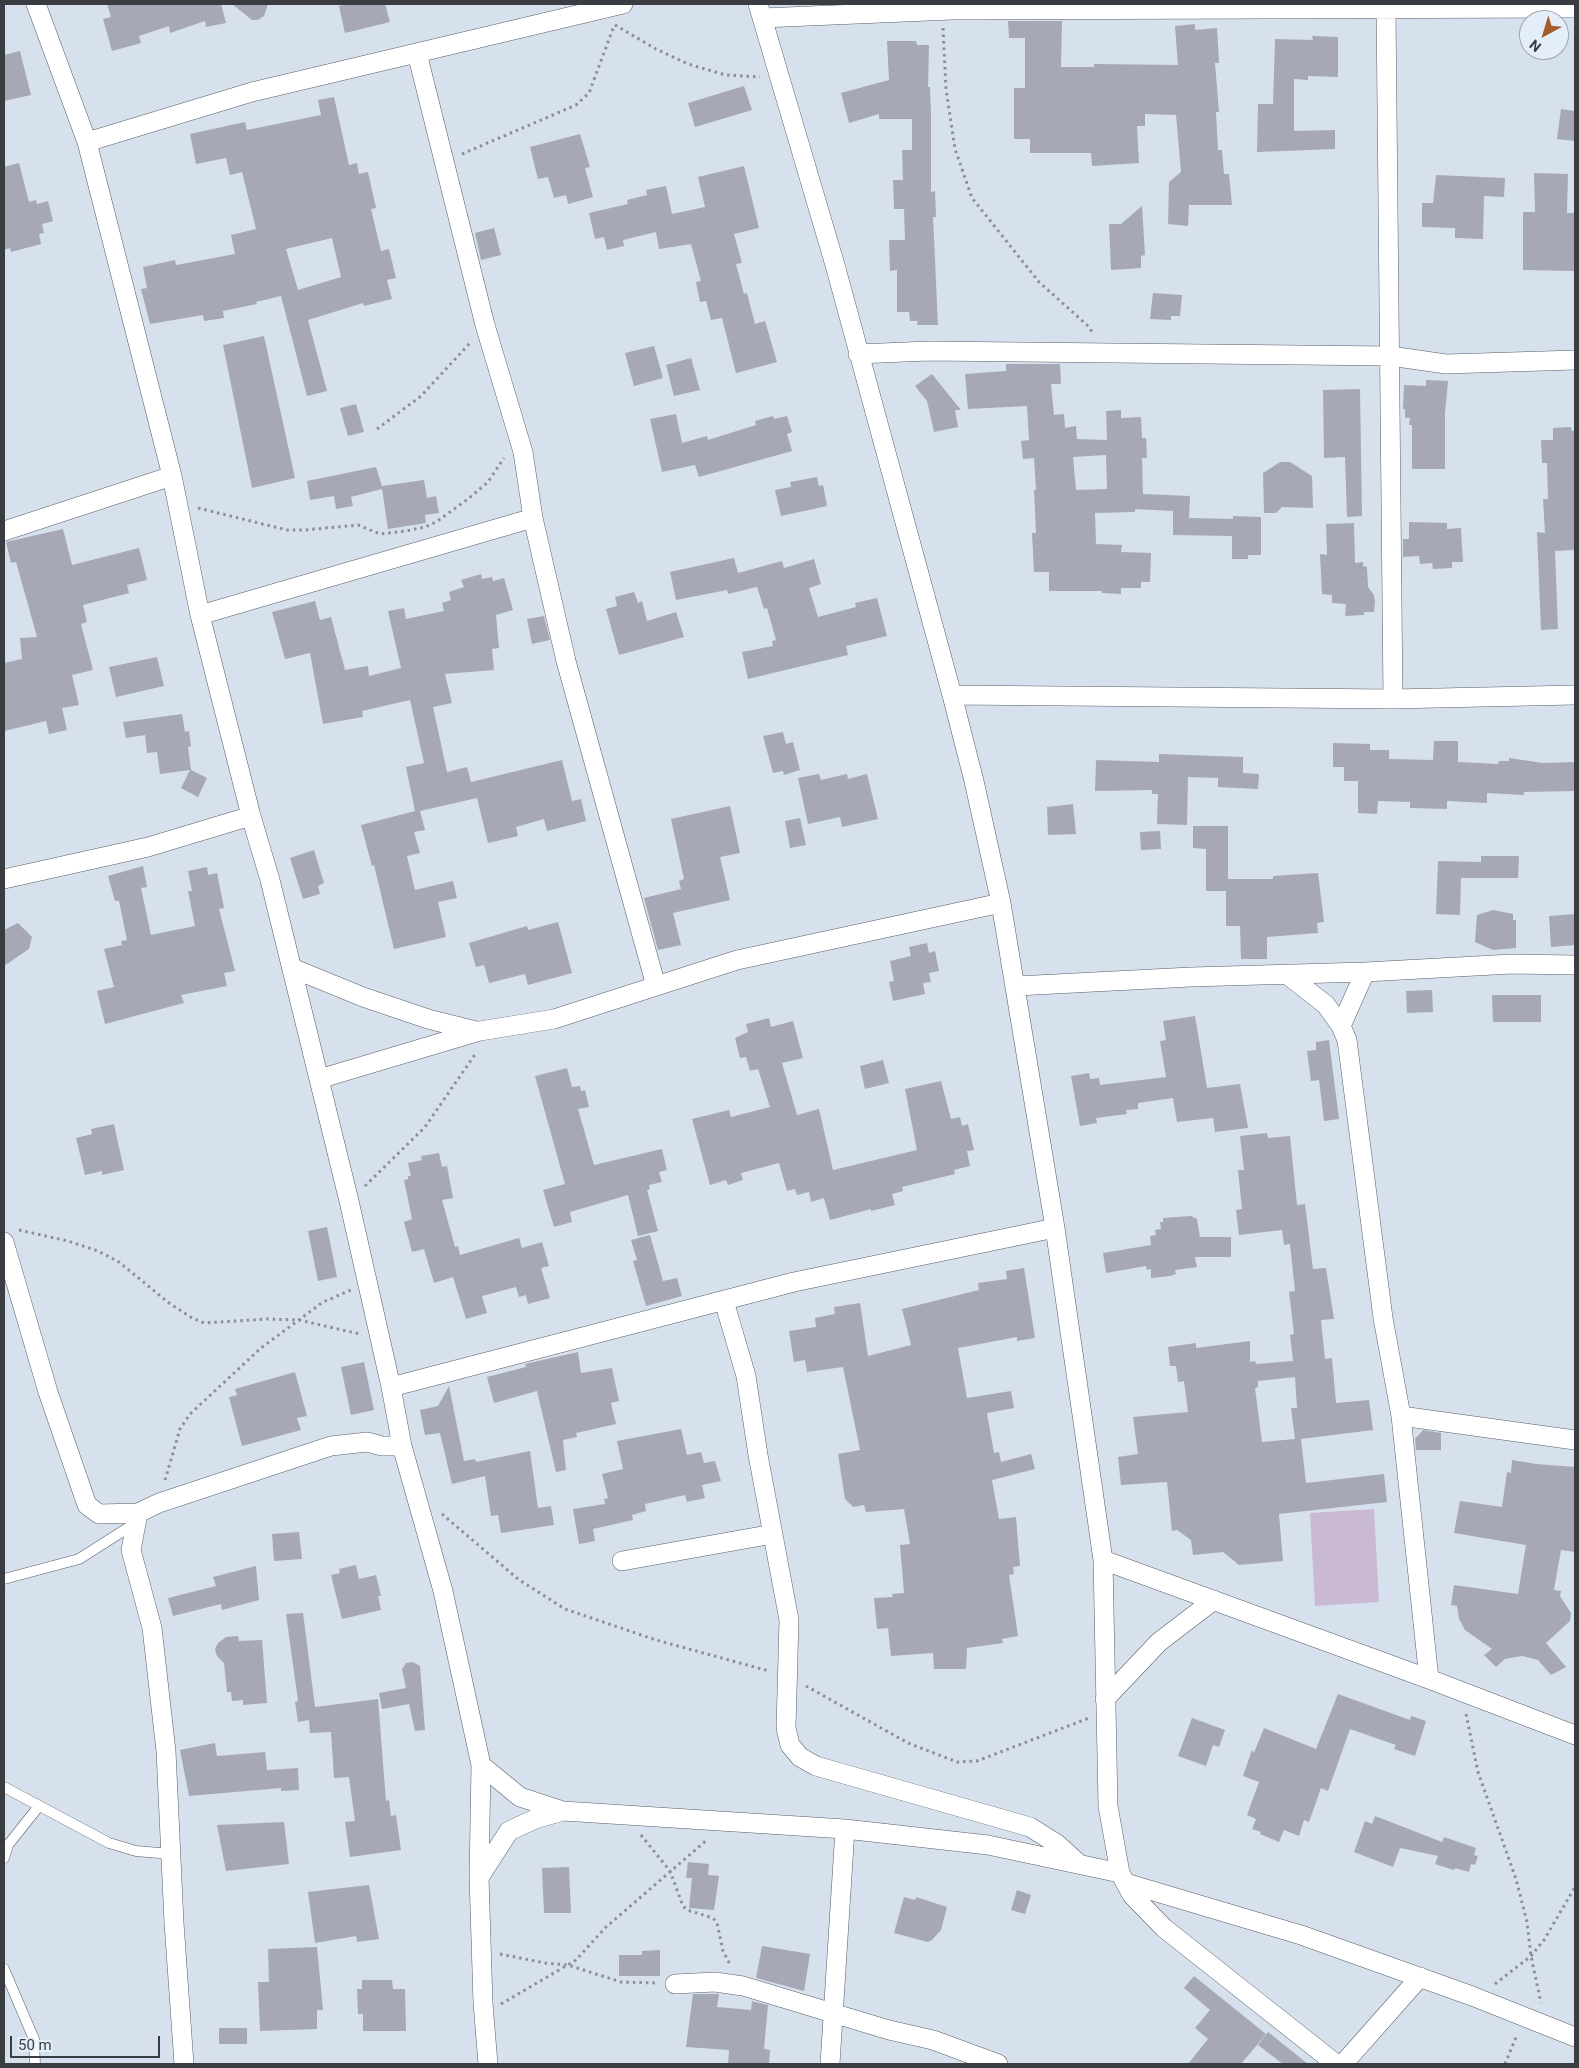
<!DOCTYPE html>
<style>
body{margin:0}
#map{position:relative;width:1579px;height:2068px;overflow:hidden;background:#d6e1ed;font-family:Roboto,sans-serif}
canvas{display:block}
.frame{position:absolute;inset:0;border:5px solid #393d42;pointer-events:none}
.north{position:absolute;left:1519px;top:10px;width:50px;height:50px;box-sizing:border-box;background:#e3eefa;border:1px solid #9fa7b0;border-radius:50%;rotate:219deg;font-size:14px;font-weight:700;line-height:20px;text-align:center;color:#393d42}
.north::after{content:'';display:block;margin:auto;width:18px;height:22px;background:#a15d2e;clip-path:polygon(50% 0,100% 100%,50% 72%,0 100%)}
.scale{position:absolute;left:10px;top:2036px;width:150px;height:22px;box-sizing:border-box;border:2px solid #393d42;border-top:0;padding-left:6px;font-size:15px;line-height:18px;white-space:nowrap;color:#393d42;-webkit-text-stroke:4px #e3eefa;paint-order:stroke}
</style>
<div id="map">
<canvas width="1579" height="2068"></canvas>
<div class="frame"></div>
<div class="north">N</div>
<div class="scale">50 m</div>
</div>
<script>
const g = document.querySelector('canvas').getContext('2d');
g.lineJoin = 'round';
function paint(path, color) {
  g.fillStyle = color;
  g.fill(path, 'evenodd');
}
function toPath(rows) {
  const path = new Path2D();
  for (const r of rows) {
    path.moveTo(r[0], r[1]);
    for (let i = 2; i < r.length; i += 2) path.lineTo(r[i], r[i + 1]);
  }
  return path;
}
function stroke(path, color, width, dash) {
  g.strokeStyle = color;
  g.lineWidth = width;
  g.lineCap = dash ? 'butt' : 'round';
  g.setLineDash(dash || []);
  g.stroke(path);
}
const green = toPath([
 [1374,1509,1379,1602,1315,1606,1310,1513]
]);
const building = toPath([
 [107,4,221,4,226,23,206,27,205,21,170,33,169,26,139,36,141,43,112,51,103,19,111,17],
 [232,4,268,4,264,16,258,20,252,20],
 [349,4,385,4,390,22,345,33,339,6],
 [1008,21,1062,21,1061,67,1094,67,1094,64,1178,65,1175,26,1195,24,1195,30,1217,28,1219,63,1215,63,1219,112,1216,112,1218,150,1222,150,1224,174,1229,174,1232,205,1189,205,1188,226,1168,224,1169,182,1181,172,1176,115,1145,114,1145,126,1137,126,1139,163,1092,166,1091,153,1030,153,1030,139,1014,139,1014,88,1025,88,1025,38,1009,38],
 [1312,36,1338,37,1338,77,1308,76,1308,80,1294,79,1294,131,1335,130,1335,149,1257,152,1258,104,1273,104,1275,39,1313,40],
 [887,41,916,41,917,45,929,45,928,87,930,87,931,112,931,192,935,191,936,217,933,217,938,325,917,325,918,321,910,321,909,312,897,312,897,270,890,271,889,240,905,240,904,209,894,209,893,180,903,180,902,150,912,150,912,119,879,119,879,114,849,123,841,93,889,80],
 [20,51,31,95,4,101,4,55],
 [744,86,752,110,695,127,688,103],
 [334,97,349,165,357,163,359,174,368,172,376,208,371,209,381,251,389,249,396,278,387,280,392,299,364,306,363,303,308,320,327,391,307,396,281,296,256,302,257,304,223,311,224,318,204,321,203,315,150,324,141,289,147,288,143,267,175,260,176,265,235,254,231,235,256,229,242,172,230,175,226,158,196,164,190,134,245,122,247,130,321,115,318,100],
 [332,238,341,277,298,290,286,249],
 [1561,109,1575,111,1574,141,1557,139],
 [580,134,590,167,585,168,593,197,568,204,566,195,554,198,548,177,538,179,530,147],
 [19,163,29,202,36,200,37,204,48,201,53,221,42,224,44,233,39,234,41,244,11,252,10,248,4,250,4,167],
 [744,166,759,228,734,234,742,263,736,264,744,294,747,293,755,324,765,321,777,362,736,373,722,318,711,320,706,301,700,302,696,282,701,281,691,244,659,249,656,232,623,240,624,246,607,250,604,237,595,239,589,213,628,204,627,200,647,195,646,190,666,186,672,214,705,207,698,177],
 [1534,173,1568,174,1567,213,1575,213,1575,271,1523,270,1523,212,1535,212],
 [1436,175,1505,178,1504,197,1484,196,1483,239,1455,238,1455,228,1422,227,1422,203,1433,203],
 [1142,206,1145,255,1141,256,1141,268,1111,270,1109,224,1121,224],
 [494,228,501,255,481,260,475,233],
 [1153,293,1182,295,1180,316,1171,316,1171,320,1150,319],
 [264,336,295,478,252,488,223,345],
 [654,346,663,378,634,386,625,353],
 [691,358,700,390,674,396,666,365],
 [1006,364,1060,364,1061,384,1051,384,1054,415,1064,414,1065,428,1076,426,1077,439,1107,440,1106,411,1121,410,1121,418,1141,417,1142,438,1146,438,1147,458,1142,458,1143,494,1190,496,1189,518,1233,519,1233,516,1261,517,1261,555,1248,555,1248,559,1232,559,1232,536,1173,535,1173,511,1135,509,1135,512,1095,513,1096,544,1122,545,1121,552,1151,553,1150,582,1141,582,1141,588,1121,588,1121,594,1102,593,1102,591,1049,591,1049,572,1034,572,1032,533,1036,533,1034,490,1036,490,1034,458,1023,459,1021,441,1029,440,1027,406,968,409,965,374,1006,371],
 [1106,455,1107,489,1076,490,1073,457],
 [932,374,961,410,955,410,958,427,934,432,927,401,915,386],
 [1426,380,1448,381,1445,413,1445,469,1412,469,1412,425,1409,425,1410,418,1405,418,1405,409,1403,409,1404,385,1426,386],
 [1360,389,1362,516,1347,517,1345,457,1324,458,1323,390],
 [356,404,364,432,348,436,340,408],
 [676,414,682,443,707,436,708,440,756,425,755,421,773,416,774,419,787,416,792,432,787,434,792,451,699,477,695,465,662,472,650,419],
 [1571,427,1572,431,1575,431,1575,550,1555,551,1558,629,1541,630,1537,532,1545,533,1543,499,1548,499,1547,463,1542,463,1541,440,1553,440,1553,428],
 [1280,462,1290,462,1312,476,1313,508,1282,507,1276,513,1264,513,1263,473],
 [376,467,382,486,424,480,427,498,436,496,439,513,425,515,426,523,388,529,382,489,351,497,353,506,336,509,334,496,310,500,307,481],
 [817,477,819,486,823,485,827,506,781,516,775,490,791,487,790,482],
 [1409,522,1447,523,1447,529,1461,528,1463,562,1452,562,1452,568,1433,569,1432,563,1420,564,1419,556,1403,557,1403,539,1409,539],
 [1354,523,1355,563,1363,562,1363,566,1367,567,1368,587,1374,595,1375,602,1374,612,1364,612,1364,615,1345,616,1346,604,1332,603,1332,595,1322,594,1320,554,1327,555,1326,524],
 [63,529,72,565,139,548,147,580,127,585,129,593,83,605,87,622,81,624,93,670,72,675,79,705,62,708,67,730,49,734,46,721,4,731,4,663,22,659,20,638,37,637,16,562,11,563,6,542],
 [734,558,738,573,782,561,784,568,814,559,821,584,809,588,818,617,856,607,855,603,877,598,887,636,846,646,848,655,748,679,742,652,773,646,772,641,776,640,767,608,764,609,757,587,728,594,727,590,676,600,670,572],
 [481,574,482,579,492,577,493,581,504,578,513,610,496,615,499,648,492,649,494,670,445,674,452,703,433,707,447,772,467,767,471,782,562,760,572,801,581,799,586,821,547,831,544,819,516,827,518,836,488,843,477,798,420,811,425,830,414,832,420,853,407,856,415,890,453,881,457,898,438,902,446,937,394,949,374,865,372,866,361,825,415,811,406,767,424,763,410,700,362,711,363,717,323,724,310,653,285,659,272,612,315,601,320,620,331,617,345,670,368,666,369,676,401,668,388,611,404,608,406,619,444,611,442,603,451,600,449,592,464,587,461,580],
 [634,592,638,603,642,601,647,621,676,612,684,637,619,655,606,609,617,606,615,597],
 [544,616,550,640,532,644,527,619],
 [157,657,164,686,116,697,109,667],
 [182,714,185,732,189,731,191,746,188,747,191,770,207,778,198,797,181,788,190,770,160,774,157,752,147,753,145,735,126,738,123,722],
 [783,732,786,744,793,742,800,770,784,775,783,771,773,773,763,736],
 [1434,741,1458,741,1458,762,1498,764,1499,761,1509,761,1509,758,1543,763,1575,762,1575,791,1524,792,1524,795,1487,793,1487,803,1447,801,1447,809,1410,808,1410,802,1378,801,1377,814,1358,813,1358,781,1344,781,1344,767,1333,767,1333,743,1370,744,1370,750,1389,750,1389,759,1433,760],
 [1159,754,1243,757,1243,773,1259,774,1258,789,1218,787,1218,778,1188,777,1187,825,1157,824,1158,794,1152,794,1152,790,1095,791,1096,760,1159,762],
 [819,774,821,780,847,774,848,779,867,774,878,819,842,827,840,817,808,824,798,778],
 [1073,804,1076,834,1048,835,1047,807],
 [730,806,740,853,720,857,730,900,673,913,681,945,658,950,644,898,681,889,679,881,684,879,671,819],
 [800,818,806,845,790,848,785,821],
 [1193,826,1228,826,1228,879,1273,879,1273,876,1318,873,1324,922,1317,923,1318,933,1267,937,1267,959,1241,959,1240,926,1226,926,1226,891,1206,891,1206,849,1193,848],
 [1160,831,1161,849,1141,850,1140,832],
 [314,850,324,883,318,886,320,894,303,899,290,858],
 [1481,856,1519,856,1518,878,1461,878,1460,915,1436,914,1438,861,1481,862],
 [143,866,147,887,141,888,151,935,195,926,188,891,192,891,188,871,207,867,208,875,217,873,224,908,219,909,235,971,224,973,227,986,181,995,184,1003,105,1024,97,991,114,987,104,949,122,945,121,941,127,940,119,901,115,901,108,876],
 [1493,910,1513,914,1513,920,1516,920,1516,948,1493,950,1475,942,1477,915],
 [1575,914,1575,945,1551,947,1549,916],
 [558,922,572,973,528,985,525,974,489,983,484,965,476,967,469,943,527,926,528,930],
 [18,923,32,937,29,949,4,966,4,930],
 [927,943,929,953,935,951,939,971,929,973,931,982,923,983,925,994,893,1001,889,982,894,981,890,961,911,956,909,947],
 [1432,990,1433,1012,1407,1013,1406,991],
 [1492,995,1541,995,1541,1022,1493,1022],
 [1195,1016,1207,1088,1240,1084,1248,1128,1215,1132,1213,1118,1177,1122,1173,1098,1138,1103,1138,1109,1126,1110,1127,1114,1096,1118,1097,1123,1080,1126,1071,1076,1089,1073,1090,1079,1099,1078,1100,1085,1166,1077,1160,1041,1166,1040,1163,1021],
 [769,1018,771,1027,793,1021,803,1058,782,1063,797,1115,819,1109,833,1170,917,1150,905,1089,941,1081,951,1119,960,1117,962,1126,968,1124,974,1150,967,1151,970,1166,954,1170,955,1174,902,1187,903,1191,892,1194,895,1205,871,1211,871,1209,830,1220,824,1198,811,1202,809,1192,797,1195,795,1189,787,1191,779,1163,741,1173,743,1180,728,1185,726,1180,710,1185,692,1119,729,1110,731,1117,770,1107,758,1069,750,1071,746,1057,740,1058,735,1038,748,1032,746,1024],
 [1329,1040,1339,1119,1324,1121,1319,1080,1311,1081,1307,1051,1316,1050,1316,1042],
 [883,1060,889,1083,865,1089,860,1066],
 [567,1068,572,1087,580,1086,581,1091,585,1090,589,1107,578,1109,594,1165,662,1149,667,1170,659,1172,662,1182,649,1185,650,1189,647,1190,658,1231,638,1236,628,1195,570,1212,572,1222,554,1227,543,1190,565,1184,535,1076],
 [114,1124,124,1170,102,1175,102,1171,85,1175,76,1138,92,1134,91,1129],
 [1267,1133,1268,1138,1290,1136,1297,1205,1305,1204,1313,1269,1326,1268,1334,1319,1321,1320,1325,1359,1332,1358,1336,1403,1369,1400,1373,1430,1301,1439,1306,1483,1384,1474,1387,1502,1279,1514,1283,1561,1239,1565,1223,1552,1193,1555,1191,1540,1177,1530,1172,1531,1167,1482,1121,1485,1118,1457,1138,1454,1133,1417,1188,1412,1184,1381,1178,1382,1176,1366,1170,1366,1168,1347,1196,1343,1196,1348,1250,1341,1250,1362,1255,1361,1256,1364,1293,1361,1290,1335,1294,1334,1289,1292,1295,1291,1290,1244,1284,1245,1282,1230,1239,1235,1236,1210,1242,1209,1238,1170,1244,1170,1240,1136],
 [1295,1377,1297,1408,1291,1408,1295,1439,1262,1442,1255,1388,1258,1387,1258,1381],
 [439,1153,442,1167,447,1166,453,1198,442,1200,455,1247,458,1246,460,1255,519,1238,522,1248,542,1242,549,1266,541,1268,550,1298,528,1304,526,1295,519,1297,516,1287,482,1296,487,1313,466,1319,453,1277,434,1283,424,1249,412,1252,404,1222,412,1219,404,1180,408,1179,408,1176,411,1176,408,1163,422,1160,421,1156],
 [1191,1216,1197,1219,1200,1237,1231,1237,1231,1257,1195,1257,1197,1267,1175,1270,1176,1274,1170,1276,1151,1278,1151,1269,1147,1270,1146,1266,1106,1273,1103,1253,1151,1245,1150,1236,1156,1235,1155,1230,1161,1229,1160,1222,1163,1222,1163,1218],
 [327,1227,337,1277,318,1281,308,1231],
 [650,1235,663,1281,677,1278,682,1296,646,1306,633,1261,637,1260,631,1240],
 [1024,1268,1035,1338,1017,1341,1017,1337,958,1348,967,1398,1011,1391,1014,1408,987,1413,994,1453,999,1452,1001,1462,1031,1454,1035,1469,992,1480,999,1519,1016,1517,1020,1566,1013,1567,1014,1574,1009,1575,1018,1636,1002,1639,1003,1643,967,1648,966,1669,934,1669,933,1653,891,1656,888,1628,877,1629,874,1598,893,1597,892,1594,904,1593,900,1545,910,1544,904,1509,866,1512,864,1505,853,1507,845,1499,838,1454,860,1450,843,1367,807,1372,805,1360,794,1362,789,1331,816,1327,815,1318,835,1314,834,1307,860,1303,868,1356,911,1345,902,1309,979,1290,978,1283,1007,1279,1006,1271],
 [578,1352,581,1373,612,1368,619,1401,611,1403,616,1424,576,1433,577,1437,563,1440,566,1470,556,1472,537,1391,494,1403,487,1377,526,1367,525,1364],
 [364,1362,374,1410,351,1415,341,1367],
 [295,1372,307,1416,297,1418,301,1430,242,1446,229,1397,237,1395,235,1389],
 [449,1386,464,1461,475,1459,476,1462,530,1451,538,1508,551,1506,554,1525,501,1533,498,1515,491,1516,485,1476,452,1484,440,1433,425,1435,420,1410,438,1406],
 [681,1429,687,1455,701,1452,704,1463,715,1461,721,1481,702,1485,705,1498,687,1502,685,1495,645,1504,646,1511,632,1515,633,1520,593,1529,595,1541,579,1544,573,1509,605,1504,604,1499,608,1498,602,1474,623,1469,617,1441],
 [1423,1430,1441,1433,1441,1450,1416,1450,1415,1439],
 [1512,1460,1536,1464,1575,1467,1575,1552,1561,1550,1554,1590,1561,1591,1560,1596,1571,1613,1570,1621,1546,1643,1566,1667,1551,1675,1538,1660,1522,1656,1505,1659,1496,1667,1484,1655,1492,1649,1465,1630,1459,1619,1457,1606,1451,1605,1454,1585,1518,1594,1526,1545,1454,1533,1460,1501,1502,1507,1507,1472,1511,1473],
 [299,1532,302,1559,274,1561,272,1534],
 [356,1565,359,1579,376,1575,381,1596,378,1596,381,1610,342,1619,331,1575,340,1573,339,1569],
 [256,1566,259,1600,222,1610,221,1604,173,1616,168,1598,216,1586,213,1577],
 [303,1613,315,1707,378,1699,386,1801,389,1800,391,1816,396,1815,401,1850,350,1857,345,1822,355,1821,349,1777,334,1778,331,1732,310,1733,309,1720,298,1722,295,1702,298,1701,286,1614],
 [238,1636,239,1641,262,1640,267,1703,243,1705,243,1700,232,1701,231,1692,227,1692,224,1663,217,1656,215,1649,218,1643,226,1637],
 [413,1662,420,1666,425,1730,415,1731,409,1704,382,1709,379,1693,406,1688,402,1669,406,1663],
 [1338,1694,1410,1720,1411,1716,1426,1721,1415,1756,1394,1749,1396,1745,1350,1729,1328,1791,1321,1788,1309,1822,1304,1820,1299,1836,1284,1830,1279,1842,1260,1834,1261,1832,1252,1829,1256,1819,1247,1815,1259,1782,1243,1776,1252,1750,1254,1753,1264,1728,1316,1749],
 [1192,1718,1225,1730,1219,1747,1213,1745,1206,1766,1178,1756],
 [215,1743,217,1756,265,1752,267,1770,298,1768,299,1790,281,1791,281,1788,189,1796,180,1750],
 [1375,1816,1442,1842,1444,1837,1476,1848,1474,1855,1478,1856,1475,1865,1471,1864,1469,1872,1455,1868,1454,1870,1435,1864,1438,1856,1400,1848,1393,1867,1354,1852,1365,1821,1372,1824],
 [284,1822,289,1864,226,1871,217,1825],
 [688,1862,709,1864,708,1875,719,1876,714,1910,689,1908,692,1878,686,1878],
 [569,1867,571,1913,544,1913,542,1868],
 [369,1885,379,1939,357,1942,356,1936,315,1943,308,1892],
 [1017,1890,1031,1895,1025,1914,1011,1910],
 [904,1897,915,1900,916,1897,947,1907,941,1930,932,1940,928,1942,894,1933],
 [762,1946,810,1954,804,1991,756,1978],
 [317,1947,323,2010,317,2010,317,2029,260,2031,258,1982,269,1982,268,1949],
 [660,1950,660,1976,619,1976,619,1955,642,1955,642,1951],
 [1194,1976,1266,2034,1241,2064,1188,2064,1208,2039,1195,2028,1210,2010,1184,1988],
 [362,1980,392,1980,393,1989,405,1989,406,2031,363,2031,363,2014,358,2014,357,1989,362,1989],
 [693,1994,719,1994,717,2007,751,2010,752,2001,768,2005,764,2049,770,2050,769,2064,728,2064,729,2050,686,2047],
 [219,2028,247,2028,247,2044,219,2044],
 [1268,2032,1308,2064,1283,2064,1258,2045]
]);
const path = toPath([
 [615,25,656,49,688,64,726,75,760,77],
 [943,28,946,89,955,149,972,198,1039,282,1087,325,1094,334],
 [462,154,576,105,589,93,614,26],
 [377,429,421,396,470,343],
 [198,508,287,530,305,530,358,525,380,534,406,531,425,527,436,522,468,499,488,482,504,458],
 [365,1186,425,1127,476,1053],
 [19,1230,68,1241,98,1251,119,1262,169,1303,192,1318,204,1323,267,1319,299,1320,360,1334],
 [165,1480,180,1429,190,1414,261,1348,323,1302,351,1290],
 [442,1514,518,1579,565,1609,656,1640,769,1671],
 [806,1686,908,1743,957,1762,977,1761,1089,1718],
 [1466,1714,1478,1772,1516,1879,1527,1922,1531,1956,1541,2003],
 [641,1835,670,1871,683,1906,687,1910,713,1918,717,1923,723,1951,731,1966],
 [500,1954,545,1963,568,1965,621,1982,657,1983],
 [1495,1984,1531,1956,1544,1940,1575,1887],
 [501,2004,576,1960,605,1928,708,1839],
 [1505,2064,1517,2035]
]);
const lane = toPath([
 [4,1579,79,1559,134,1524],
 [4,1787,109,1843,136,1851,171,1854],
 [4,1858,8,1845,39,1806],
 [4,1969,34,2039,35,2064]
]);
const street = toPath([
 [36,4,87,142,172,476,200,615,251,816,270,880,349,1201,391,1387,402,1446,443,1591,481,1765,479,1877,483,2003,488,2064],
 [758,4,835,265,952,695,974,781,1001,903,1055,1228,1103,1560,1108,1806,1120,1873,1132,1895,1164,1928,1336,2064],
 [1386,8,1393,699],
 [762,18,952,10,1575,8],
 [417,53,485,325,523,452,533,518,566,661,656,986],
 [87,142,252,92,623,4],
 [858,354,929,351,1390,356,1446,364,1575,360],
 [4,531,172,476],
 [200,615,533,518],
 [952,695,1393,699,1575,695],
 [4,879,148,847,251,816],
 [292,968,363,997,428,1019,476,1031],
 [1289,976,1326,1005,1341,1026,1347,1040,1383,1318,1401,1416,1429,1679],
 [1016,986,1191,977,1365,972,1512,964,1575,965],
 [1341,1026,1365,972],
 [319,1079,480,1031,554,1019,737,960,1001,903],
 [4,1242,48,1392,87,1505,99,1514,138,1513],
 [724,1301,746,1376,758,1455,789,1620,786,1728,790,1745,800,1757,816,1766,1030,1827,1057,1844,1079,1864],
 [391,1387,794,1282,1055,1228],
 [1401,1416,1575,1440],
 [1103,1560,1429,1679,1575,1735],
 [622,1561,773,1534],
 [1105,1699,1159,1642,1214,1600],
 [481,1765,520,1797,563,1811,845,1829,988,1845,1120,1873],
 [480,1876,509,1831,535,1819,563,1811],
 [1126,1883,1301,1935,1472,1996,1575,2037],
 [675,1984,715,1982,743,1986,889,2030,933,2040,998,2064],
 [184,2064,174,1923,166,1751,152,1628,131,1550,138,1513,159,1503,331,1446,367,1442,382,1446,402,1446],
 [830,2064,845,1829],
 [1343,2064,1420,1977]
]);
paint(green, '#cab9d2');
paint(building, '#a7a8b6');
stroke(lane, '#565f69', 11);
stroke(street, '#565f69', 20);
stroke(path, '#888f98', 3, [2.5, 4]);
stroke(lane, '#fff', 10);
stroke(street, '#fff', 19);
</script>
